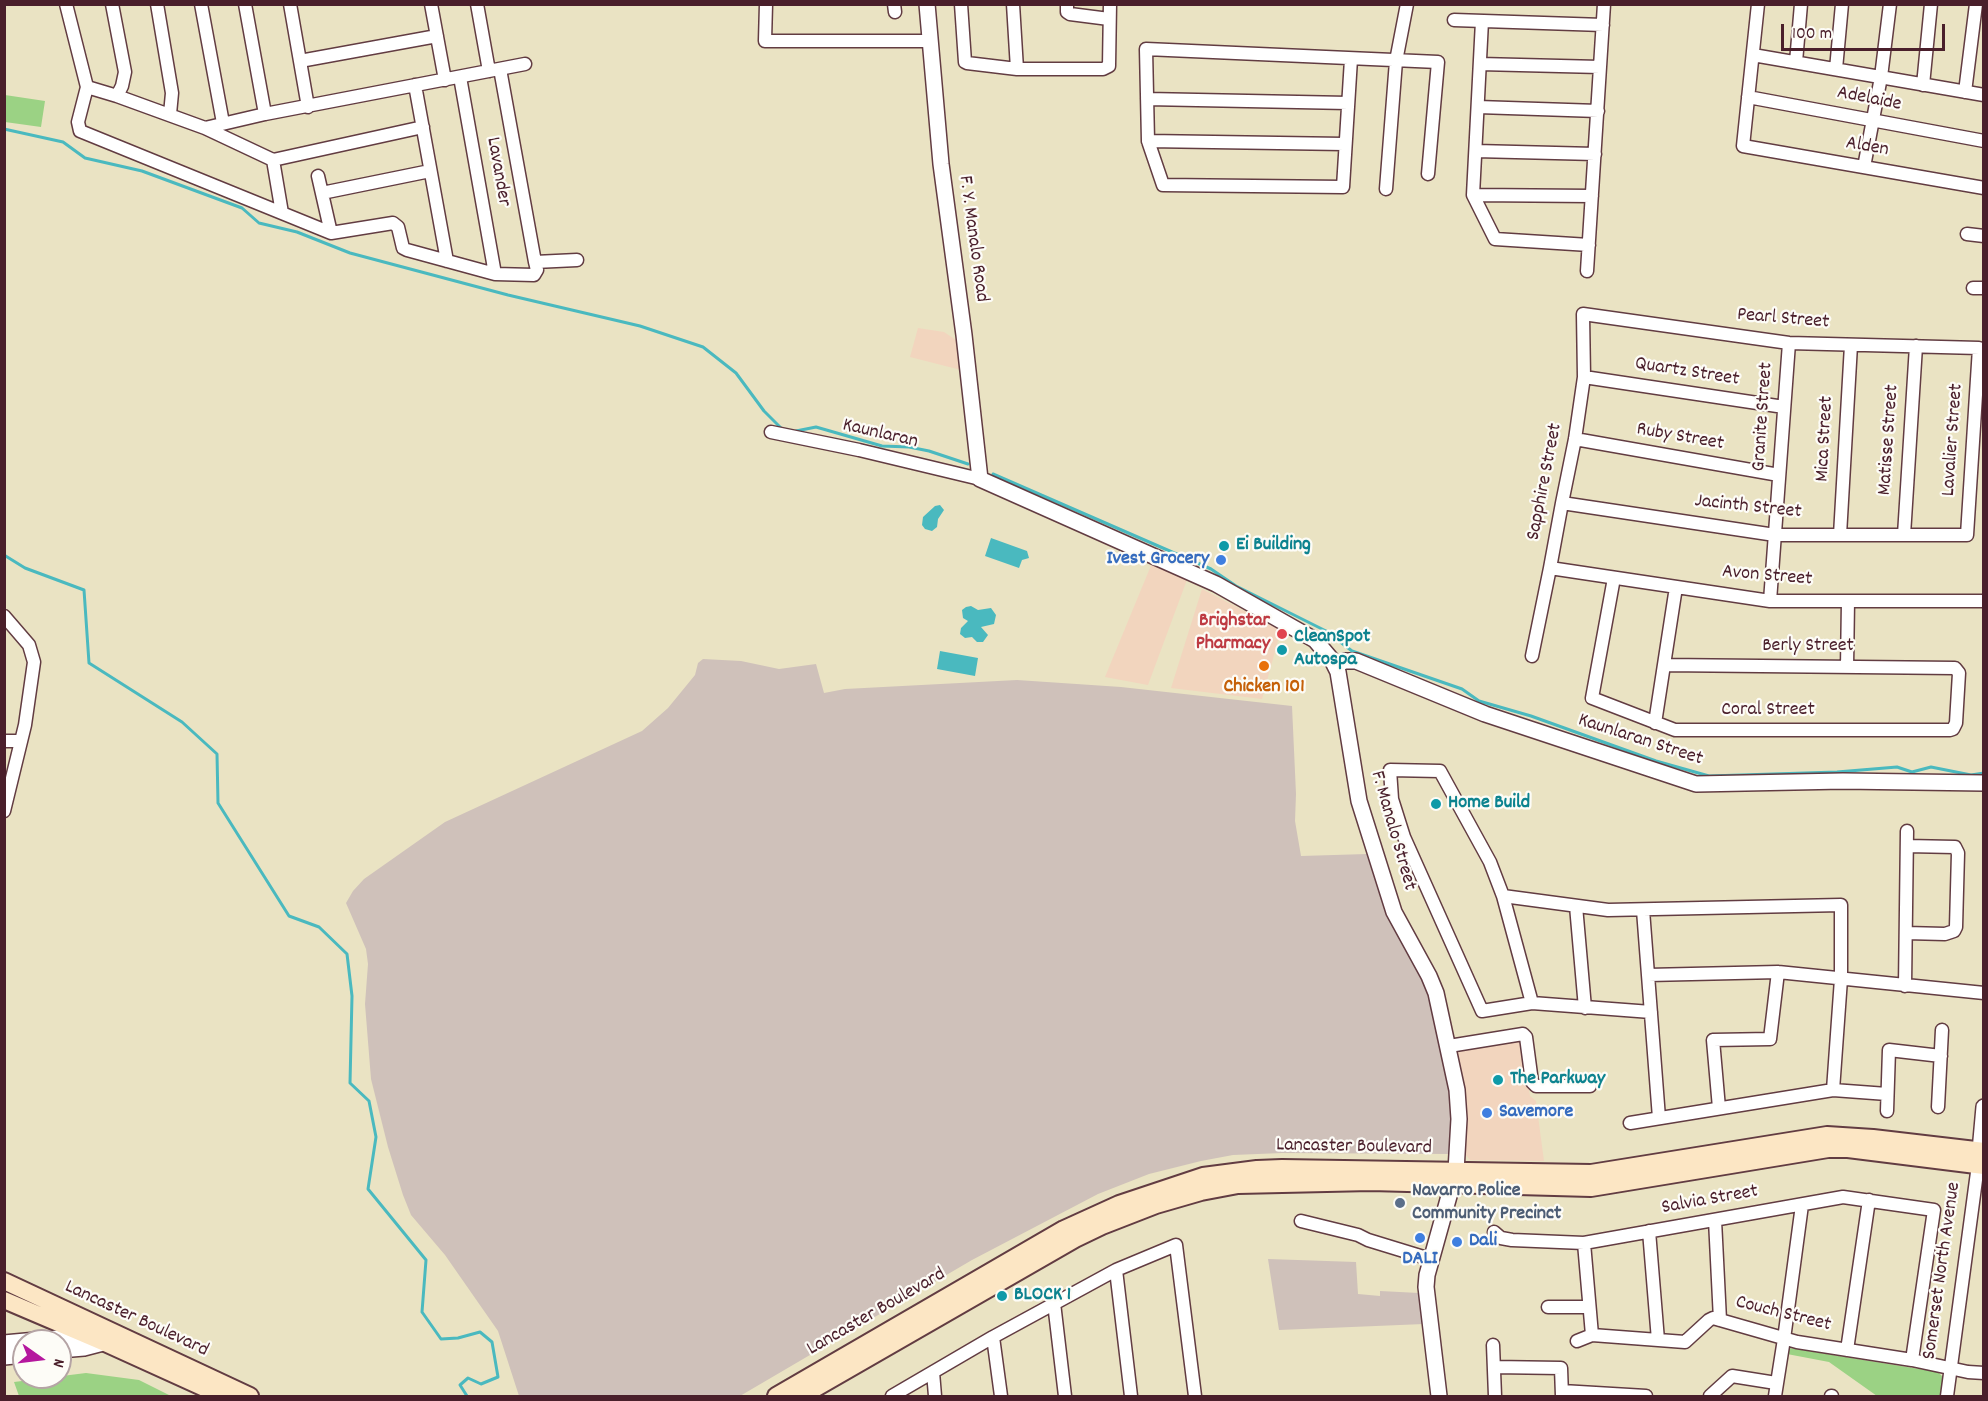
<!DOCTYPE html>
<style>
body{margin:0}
#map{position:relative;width:1988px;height:1401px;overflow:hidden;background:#eae3c3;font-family:Dekko,sans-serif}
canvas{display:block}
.frame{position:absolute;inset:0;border:6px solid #4a1f2b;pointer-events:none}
.north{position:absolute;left:12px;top:1329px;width:60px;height:60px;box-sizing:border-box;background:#fdfcf7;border:2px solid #b5a4a5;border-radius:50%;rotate:104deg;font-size:16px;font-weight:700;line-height:24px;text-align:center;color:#4a1f2b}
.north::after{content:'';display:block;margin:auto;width:21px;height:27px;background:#b5179e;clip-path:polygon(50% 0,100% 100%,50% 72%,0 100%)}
.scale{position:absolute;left:1781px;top:24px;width:164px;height:27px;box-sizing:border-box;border:3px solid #4a1f2b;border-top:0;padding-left:8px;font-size:18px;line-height:21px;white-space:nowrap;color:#4a1f2b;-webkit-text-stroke:4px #fdfcf7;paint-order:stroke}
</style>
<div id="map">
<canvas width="1988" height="1401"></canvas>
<div class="frame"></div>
<div class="north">N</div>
<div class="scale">100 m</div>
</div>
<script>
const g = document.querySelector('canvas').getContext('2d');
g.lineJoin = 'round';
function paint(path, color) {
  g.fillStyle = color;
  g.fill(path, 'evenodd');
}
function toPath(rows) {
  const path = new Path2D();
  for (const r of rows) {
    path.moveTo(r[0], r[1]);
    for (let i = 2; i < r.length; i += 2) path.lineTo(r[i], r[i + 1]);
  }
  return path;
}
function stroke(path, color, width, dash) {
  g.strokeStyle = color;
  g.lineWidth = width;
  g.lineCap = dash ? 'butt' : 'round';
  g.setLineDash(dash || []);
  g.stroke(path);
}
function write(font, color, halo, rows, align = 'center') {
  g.font = font + ' Dekko,sans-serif';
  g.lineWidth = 4.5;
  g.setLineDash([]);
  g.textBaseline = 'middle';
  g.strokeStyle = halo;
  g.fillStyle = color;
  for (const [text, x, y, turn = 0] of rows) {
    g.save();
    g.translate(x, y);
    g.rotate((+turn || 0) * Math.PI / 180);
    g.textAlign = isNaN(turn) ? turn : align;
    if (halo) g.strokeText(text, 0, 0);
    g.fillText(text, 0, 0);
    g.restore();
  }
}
const built = toPath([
 [918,328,944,332,959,342,961,370,910,357],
 [1152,563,1188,577,1148,685,1105,677],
 [1202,589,1252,615,1282,626,1262,699,1171,688],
 [1520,1032,1530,1096,1536,1101,1544,1161,1470,1160,1465,1154,1464,1114,1454,1042]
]);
const industrial = toPath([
 [703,659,741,661,779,669,816,664,824,693,845,689,1017,680,1121,687,1292,706,1296,794,1295,821,1301,856,1367,854,1389,918,1427,988,1446,1066,1453,1136,1452,1154,1282,1153,1233,1155,1201,1161,1149,1174,1098,1194,972,1260,740,1396,519,1396,498,1331,445,1255,411,1215,403,1195,388,1147,371,1079,365,1004,368,964,366,949,346,903,353,891,364,879,445,822,642,731,668,708,695,675,698,663],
 [1268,1259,1356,1262,1358,1294,1380,1296,1380,1291,1419,1293,1424,1324,1279,1330]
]);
const green = toPath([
 [5,95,45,101,41,127,5,122],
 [1789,1348,1938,1372,1943,1377,1940,1396,1877,1396,1829,1362,1787,1354],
 [86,1373,139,1380,171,1396,19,1396,14,1382]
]);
const water = toPath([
 [940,505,944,510,938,519,937,527,932,531,925,529,922,525,923,517,935,506],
 [991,538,1027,551,1029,558,1022,560,1019,568,985,556],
 [971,606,978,610,991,608,996,615,994,624,981,627,988,635,983,642,977,642,972,637,965,638,960,634,961,628,968,621,963,618,962,610,966,607],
 [940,651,978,658,975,676,937,669]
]);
const stream = toPath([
 [4,129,63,142,85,158,142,171,242,208,259,223,297,232,350,253,508,295,640,326,703,347,736,373,764,411,781,428],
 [796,431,816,427,882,446,909,447,929,451,968,464],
 [993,474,1211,569,1236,586,1326,631,1352,651,1462,689,1479,701,1531,716,1656,761,1709,776,1837,772,1897,767,1912,772,1931,767,1971,775,1984,773],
 [4,555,25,568,84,590,89,663,182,722,217,754,218,803,289,916,319,927,347,954,352,996,350,1083,369,1101,376,1137,368,1189,426,1260,422,1312,441,1339,458,1338,480,1332,492,1342,498,1377,481,1384,468,1378,460,1385,467,1396]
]);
const minor = toPath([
 [66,4,87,87,78,122,80,131,331,233,393,223,398,227,403,248,407,250,495,274,534,275,537,270,535,262,500,69],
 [112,4,125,72,122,86,117,96],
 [157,4,172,93,170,114],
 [201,4,223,123],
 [245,4,265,114],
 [290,4,308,107],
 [431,4,445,80],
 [477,4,489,71],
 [766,4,765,41,931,41],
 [894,4,895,12],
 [961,4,965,62,967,63,1017,69,1103,69,1109,66,1110,4],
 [1013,4,1017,69],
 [1067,4,1067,12,1070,14,1109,19],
 [1758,4,1743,146,1984,188],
 [1454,20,1603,25],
 [1482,21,1473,195,1495,239,1589,245],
 [1753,55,1984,95],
 [1351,59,1343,187,1163,185,1148,141,1146,49,1438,62,1428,174],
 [300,61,437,36],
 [1796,62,1801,4],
 [1480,64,1600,67],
 [1836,69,1842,4],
 [460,77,495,274],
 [415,85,447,261],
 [1923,85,1931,4],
 [87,87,117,96,205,128,273,160,423,127],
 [1965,92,1976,4],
 [1748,97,1984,141],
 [1147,99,1348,103],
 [1478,107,1598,111],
 [205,128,265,114,525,64],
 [1148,141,1344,144],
 [1476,151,1595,154],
 [273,160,282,213],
 [1864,167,1881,77,1890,4],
 [318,176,331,233],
 [1386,189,1396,61,1407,4],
 [322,193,430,171],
 [1473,195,1592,196],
 [1967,234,1984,236],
 [535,262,577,260],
 [1587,271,1604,4],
 [1973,288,1984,288],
 [1584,377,1784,407],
 [771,432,859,450,980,479],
 [1575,439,1779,475],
 [1840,535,1851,345],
 [1904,535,1916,346],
 [1550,568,1770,601,1984,601],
 [1614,578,1592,698,1675,730,1950,730,1953,729,1956,723,1959,673,1955,668,1664,665],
 [1770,601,1789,343],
 [4,616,29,645,34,662,25,725,4,811],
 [1532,656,1550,568,1562,503,1575,439,1584,377,1583,314,1789,343,1979,348,1967,535,1775,535,1562,503],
 [1847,667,1848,601],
 [1655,723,1676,587],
 [4,741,21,741],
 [1503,896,1608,910,1841,905,1841,979,1833,1090],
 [1576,906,1585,1008],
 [1643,910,1659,1118],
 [1906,933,1945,934,1954,931,1956,927,1958,853,1955,847,1907,846],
 [1648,975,1778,972,1984,993],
 [1905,986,1907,831],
 [1532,1003,1503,896,1490,862,1440,771,1390,770,1392,799,1404,837,1482,1011,1532,1003,1651,1012],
 [1449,1046,1523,1034,1526,1037,1532,1082,1536,1086,1590,1086],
 [1938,1107,1942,1030],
 [1719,1108,1713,1040,1770,1039,1778,972],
 [1887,1111,1889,1050,1941,1056],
 [1630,1123,1833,1090,1887,1094],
 [1715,1220,1720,1320],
 [1301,1221,1358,1235,1368,1240,1430,1259],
 [1649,1231,1658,1340],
 [1494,1232,1501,1238,1512,1240,1584,1243,1843,1197,1934,1210,1912,1360],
 [1584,1243,1592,1335],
 [1116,1270,1131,1396],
 [1054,1303,1065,1396],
 [1548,1307,1589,1307],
 [993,1337,1001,1396],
 [1577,1341,1592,1335,1685,1342,1709,1320,1713,1318,1797,1342,1912,1360,1968,1372,1984,1373],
 [1493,1345,1495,1396],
 [1847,1350,1869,1200],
 [1494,1367,1561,1368,1562,1396],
 [933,1372,935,1396],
 [1562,1391,1646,1396],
 [892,1396,993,1337,1116,1270,1176,1245,1195,1396],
 [1710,1396,1732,1376,1776,1383],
 [1775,1396,1784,1339,1802,1205],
 [1831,1396,1832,1396],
 [1947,1396,1978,1165]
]);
const tertiary = toPath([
 [927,4,941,164,964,335,980,479,1216,584,1315,640,1332,660,1338,672,1359,801,1394,912,1429,976,1436,993,1457,1090,1459,1119,1456,1171,1427,1275,1426,1287,1439,1396],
 [1335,665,1345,661,1356,661,1485,714,1696,784,1843,781,1984,783],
 [1979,1162,1984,1107],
 [4,1343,91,1335],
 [60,1350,84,1348,107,1342],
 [4,1357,24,1355]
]);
const secondary = toPath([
 [4,1281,250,1396],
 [4,1300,105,1343,222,1396],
 [776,1396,1064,1229,1119,1204,1203,1176,1257,1169,1282,1168,1591,1173,1827,1135,1873,1138,1984,1151],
 [802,1396,1075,1239,1102,1226,1156,1205,1201,1192,1238,1185,1371,1182,1591,1188,1828,1149,1848,1149,1984,1166]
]);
const markers = [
 [1224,546,6,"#0f9aa8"],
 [1221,560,6,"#3f7fe0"],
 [1282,634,6,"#e0444e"],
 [1282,650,6,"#0f9aa8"],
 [1264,666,6,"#e8710a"],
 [1436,804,6,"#0f9aa8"],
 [1498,1080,6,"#0f9aa8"],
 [1487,1113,6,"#3f7fe0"],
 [1400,1203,6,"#5c6f8a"],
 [1420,1238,6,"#3f7fe0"],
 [1457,1242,6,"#3f7fe0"],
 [1002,1296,6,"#0f9aa8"]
];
const streetNames = [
 ["Adelaide",1869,100,11],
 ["Alden",1867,148,10],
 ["Lavander",497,172,80],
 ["F. Y. Manalo Road",972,239,82],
 ["Pearl Street",1783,320,5],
 ["Quartz Street",1687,373,9],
 ["Granite Street",1764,417,-86],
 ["Kaunlaran",880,435,13],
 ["Ruby Street",1680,438,10],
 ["Mica Street",1826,439,-87],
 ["Matisse Street",1890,440,-86],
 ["Lavalier Street",1954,440,-86],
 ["Sapphire Street",1546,482,-79],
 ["Jacinth Street",1748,508,6],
 ["Avon Street",1767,577,5],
 ["Berly Street",1808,647],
 ["Coral Street",1768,711],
 ["Kaunlaran Street",1640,741,18],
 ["F. Manalo Street",1392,831,74],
 ["Lancaster Boulevard",1354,1148,1],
 ["Salvia Street",1710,1201,-10],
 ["Somerset North Avenue",1943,1271,-82],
 ["Lancaster Boulevard",877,1313,-30],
 ["Couch Street",1783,1315,14],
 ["Lancaster Boulevard",136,1320,25]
];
const cultureNames = [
 ["Ei Building",1236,546],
 ["CleanSpot",1294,638],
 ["Autospa",1294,661],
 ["Home Build",1448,804],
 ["The Parkway",1510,1080],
 ["BLOCK 1",1014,1296]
];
const shopNames = [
 ["Ivest Grocery",1209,560,"right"],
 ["Savemore",1499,1113],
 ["Dali",1469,1242],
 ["DALI",1420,1260,"center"]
];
const healthNames = [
 ["Brighstar",1270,622],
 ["Pharmacy",1270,645]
];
const foodNames = [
 ["Chicken 101",1264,688]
];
const serviceNames = [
 ["Navarro Police",1412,1192],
 ["Community Precinct",1412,1215]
];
paint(built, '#f2d5be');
paint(industrial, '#cfc1ba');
paint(green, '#9bd284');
paint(water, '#4ab9bf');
stroke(stream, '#4ab9bf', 3);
stroke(minor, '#623c42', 15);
stroke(tertiary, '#623c42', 18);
stroke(secondary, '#623c42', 20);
stroke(minor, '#fff', 12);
stroke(tertiary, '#fff', 15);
stroke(secondary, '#fce6c4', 16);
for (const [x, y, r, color] of markers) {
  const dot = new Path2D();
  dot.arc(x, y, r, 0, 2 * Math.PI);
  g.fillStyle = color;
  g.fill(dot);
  stroke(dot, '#fdfcf7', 2);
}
write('20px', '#4a1f2b', '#fdfcf7', streetNames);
write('bold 20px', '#0d838f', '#fdfcf7', cultureNames, 'left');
write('bold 20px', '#366cbe', '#fdfcf7', shopNames, 'left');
write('bold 20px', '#be3a42', '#fdfcf7', healthNames, 'right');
write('bold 20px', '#c56008', '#fdfcf7', foodNames);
write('bold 20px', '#4e5e75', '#fdfcf7', serviceNames, 'left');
</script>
